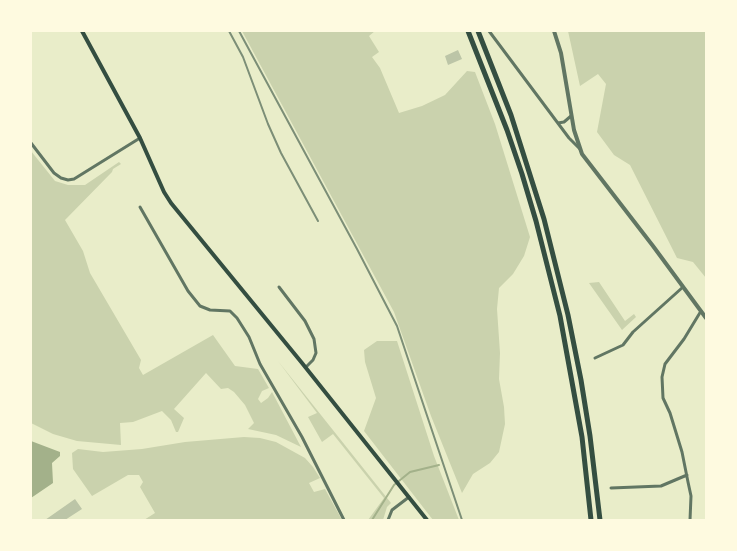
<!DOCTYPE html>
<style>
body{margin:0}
#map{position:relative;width:737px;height:551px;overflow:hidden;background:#e9edc9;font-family:Ubuntu,sans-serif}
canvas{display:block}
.frame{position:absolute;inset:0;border:32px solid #fefae0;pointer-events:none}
</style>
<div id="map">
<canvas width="737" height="551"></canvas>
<div class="frame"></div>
</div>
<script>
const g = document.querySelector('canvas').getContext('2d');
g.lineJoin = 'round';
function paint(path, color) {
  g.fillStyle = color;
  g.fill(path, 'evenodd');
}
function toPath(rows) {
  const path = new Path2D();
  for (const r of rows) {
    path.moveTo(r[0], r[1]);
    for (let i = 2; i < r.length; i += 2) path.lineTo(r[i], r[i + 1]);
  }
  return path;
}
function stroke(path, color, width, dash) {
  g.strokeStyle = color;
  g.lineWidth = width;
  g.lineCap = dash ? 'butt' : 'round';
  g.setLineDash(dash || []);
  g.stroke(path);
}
const green = toPath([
 [242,31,375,31,369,36,379,52,372,57,380,68,399,113,422,106,445,95,467,71,475,72,495,124,530,237,524,256,513,274,499,288,497,309,500,353,499,379,504,407,505,424,499,452,490,463,473,474,462,493,431,416,394,312],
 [568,31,706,31,706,278,693,262,677,258,630,165,614,155,597,132,606,84,598,74,580,86],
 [31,151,55,181,68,185,85,185,119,162,121,164,113,169,112,172,65,220,83,251,90,273,141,360,139,368,143,375,213,335,235,366,258,369,269,388,262,391,258,399,261,403,268,398,272,392,301,447,276,435,248,429,254,423,245,405,234,392,228,388,221,389,206,373,174,409,184,418,178,432,176,432,171,420,162,411,133,422,120,423,121,445,77,441,53,434,31,423],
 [599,282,625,321,634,314,636,317,622,330,589,283],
 [377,341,397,341,434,456,459,520,433,520,364,431,376,398,365,362,364,350],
 [278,361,391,503,387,507,383,520,368,520,384,498,333,434,322,442,308,417,317,413],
 [244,437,260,438,276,442,305,458,313,467,320,478,309,483,314,492,325,489,342,520,144,520,155,513,140,487,143,482,139,475,128,475,92,496,73,469,72,453,78,449,103,452,142,449,185,442]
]);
const water = toPath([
 [31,441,60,452,60,456,52,463,53,483,31,498]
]);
const stream = toPath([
 [372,520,394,485,410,472,439,465]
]);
const building = toPath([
 [458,50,462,59,448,65,445,56],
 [75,499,82,509,65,520,45,520]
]);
const minor = toPath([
 [489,31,569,138,580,149],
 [558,123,564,122,571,116],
 [31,143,54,173,61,178,68,180,74,179,140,138],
 [140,207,188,291,200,306,210,310,230,311,237,318,249,337,260,364,302,437,344,520],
 [279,287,305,321,314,339,316,353,313,360,306,367],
 [595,358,623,345,633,332,683,287],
 [611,488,661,486,687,475],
 [388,520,392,510,409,497],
 [690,520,691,496,688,482,682,452,670,413,663,398,662,377,665,364,684,339,701,311]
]);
const tertiary = toPath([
 [554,31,561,53,574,130,582,154,653,246,706,318]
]);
const secondary = toPath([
 [82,31,140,138,164,192,171,203,302,363,427,520]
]);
const trunk = toPath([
 [468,31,507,130,522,174,536,221,560,316,582,437,591,520],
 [478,31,511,115,544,219,568,315,581,380,590,436,600,520]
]);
const rail = toPath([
 [229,31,243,57,268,124,281,153,318,221],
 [239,31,357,249,397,326,462,520]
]);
paint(green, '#cad2ad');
paint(water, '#a3b18a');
stroke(stream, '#a3b18a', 2);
paint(building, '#bcc5a7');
stroke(minor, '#617663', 3);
stroke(tertiary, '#617663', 4);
stroke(secondary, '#344e41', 4);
stroke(trunk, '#344e41', 5);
stroke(rail, '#7c8e77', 2);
</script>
